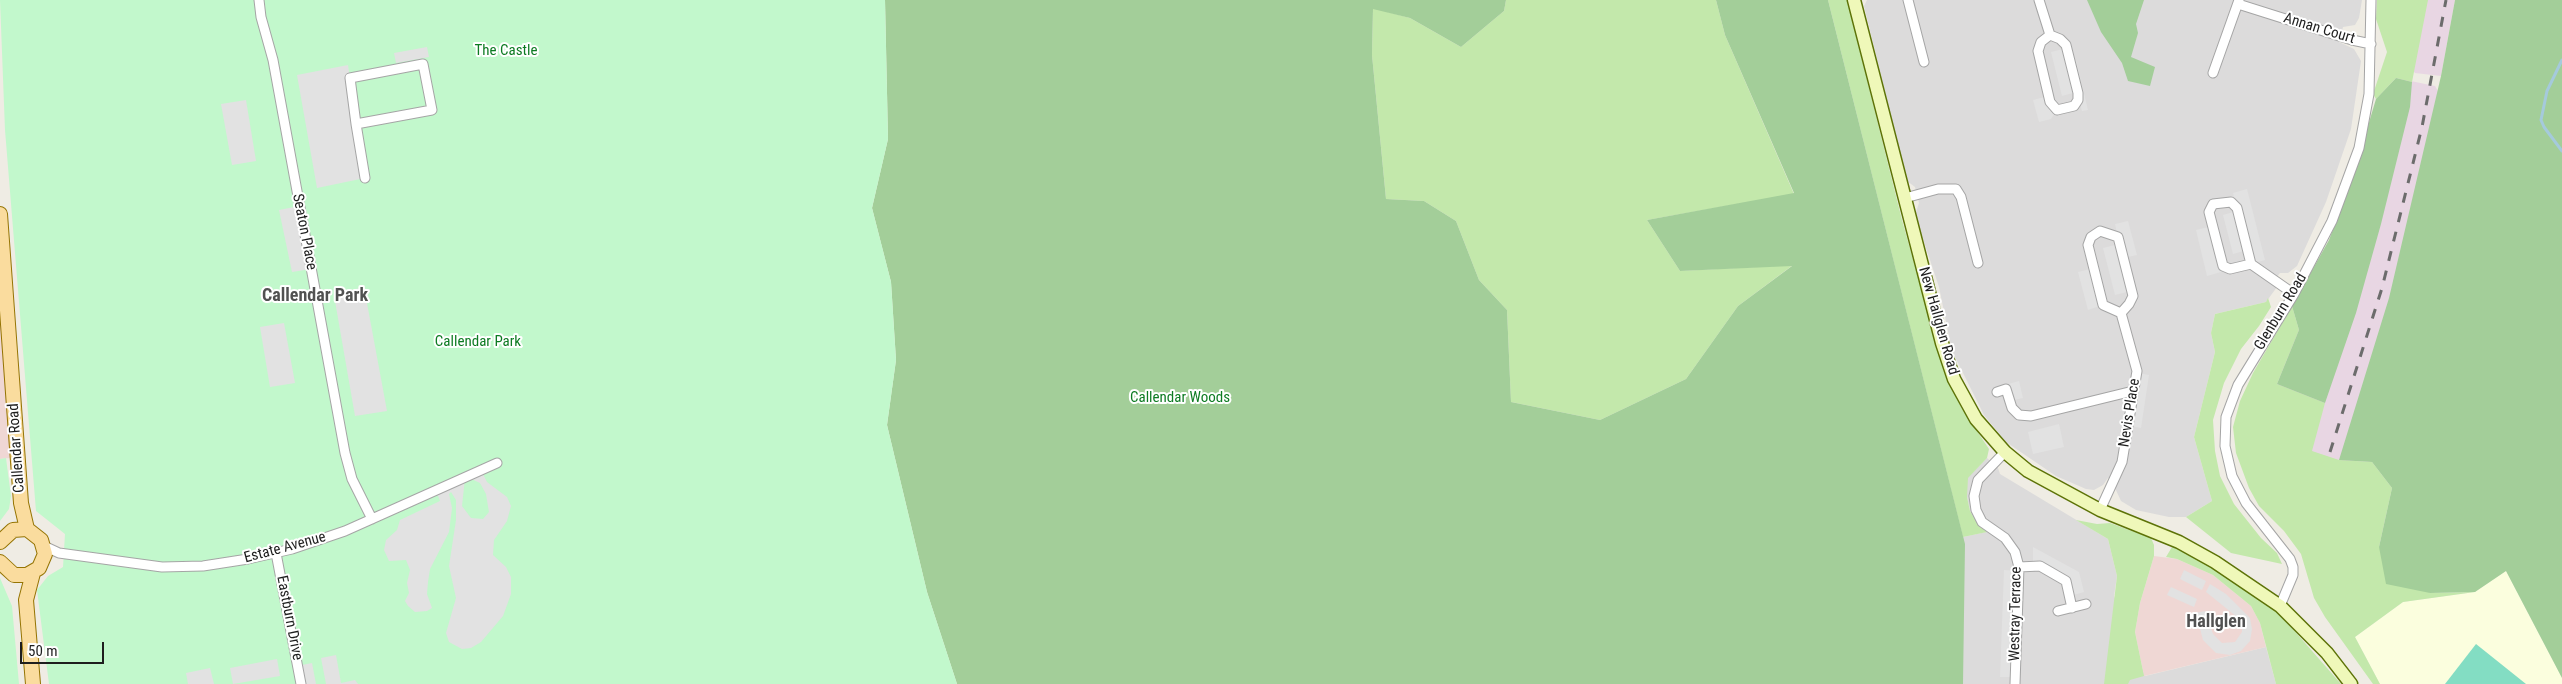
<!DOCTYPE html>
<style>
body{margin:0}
#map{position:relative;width:2562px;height:684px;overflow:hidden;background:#efece4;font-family:"Roboto Condensed",sans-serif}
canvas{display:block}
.scale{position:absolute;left:20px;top:642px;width:84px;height:22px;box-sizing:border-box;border:2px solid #1e1e1e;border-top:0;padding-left:6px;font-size:15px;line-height:18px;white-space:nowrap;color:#1e1e1e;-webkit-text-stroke:4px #fff;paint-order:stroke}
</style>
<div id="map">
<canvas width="2562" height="684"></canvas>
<div class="scale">50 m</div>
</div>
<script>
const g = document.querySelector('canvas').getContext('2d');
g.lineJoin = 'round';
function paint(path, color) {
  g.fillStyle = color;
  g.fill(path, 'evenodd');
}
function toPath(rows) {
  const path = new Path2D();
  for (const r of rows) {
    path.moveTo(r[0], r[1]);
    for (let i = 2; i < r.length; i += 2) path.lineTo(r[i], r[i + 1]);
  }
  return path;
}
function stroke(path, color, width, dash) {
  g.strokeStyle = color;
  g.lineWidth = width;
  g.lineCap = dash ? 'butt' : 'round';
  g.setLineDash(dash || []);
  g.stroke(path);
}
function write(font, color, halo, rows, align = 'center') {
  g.font = font + ' "Roboto Condensed",sans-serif';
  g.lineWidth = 4;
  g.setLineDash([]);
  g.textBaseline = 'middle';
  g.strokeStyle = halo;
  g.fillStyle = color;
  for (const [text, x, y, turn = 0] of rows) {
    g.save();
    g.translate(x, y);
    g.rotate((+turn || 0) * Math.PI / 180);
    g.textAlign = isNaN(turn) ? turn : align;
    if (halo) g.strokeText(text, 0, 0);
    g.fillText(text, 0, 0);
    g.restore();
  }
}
const residential = toPath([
 [1867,0,2362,0,2359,18,2355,25,2343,27,2339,42,2354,49,2361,61,2351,129,2326,202,2297,266,2288,273,2280,273,2272,283,2277,287,2266,302,2215,314,2211,333,2215,352,2194,437,2212,501,2186,517,2169,517,2136,510,2121,501,2115,488,2117,482,2108,478,2103,485,2094,490,2086,489,2056,476,2006,442,1984,415,1952,351,1939,287,1915,215,1919,203,1915,187,1907,181,1864,6],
 [1987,458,1998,468,2000,474,2108,539,2117,576,2114,596,2145,676,2266,647,2276,684,1963,684,1963,537,1986,532,1979,526,1970,511,1967,497,1967,478]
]);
const commercial = toPath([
 [0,281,18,457,0,459],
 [2154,556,2177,559,2213,575,2251,606,2260,623,2266,647,2144,676,2135,632,2140,603]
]);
const industrial = toPath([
 [2417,0,2455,0,2441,76,2415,73,2408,65],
 [2396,78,2435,86,2445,103,2342,511,2277,384]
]);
const education = toPath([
 [2506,571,2562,678,2562,684,2380,684,2355,637,2403,602,2475,592]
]);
const grass = toPath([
 [1506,0,1716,0,1725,35,1794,194,1647,220,1680,271,1793,265,1738,306,1686,379,1600,420,1511,402,1507,310,1479,280,1456,221,1424,201,1386,199,1372,55,1373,8,1410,18,1461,47,1504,11],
 [1828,0,1847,0,1902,220,1944,371,1961,407,1989,449,1987,458,1968,478,1967,497,1970,511,1979,526,1987,532,1963,537],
 [2377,0,2428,0,2412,82,2396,78,2376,99,2373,94,2387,52,2376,19],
 [2268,298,2271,307,2259,326,2241,349,2224,383,2213,420,2215,451,2220,476,2234,504,2261,538,2277,553,2282,564,2231,553,2186,517,2212,501,2194,437,2215,352,2211,333,2215,314,2266,302],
 [2292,306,2299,330,2277,384,2325,403,2312,451,2339,460,2372,462,2392,488,2379,547,2430,593,2475,592,2403,602,2355,637,2380,684,2373,684,2325,617,2314,598,2301,554,2284,531,2259,506,2249,488,2236,453,2233,427,2240,401,2253,373],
 [2076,520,2097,524,2110,523,2151,538,2154,545,2154,556,2140,603,2135,632,2144,676,2130,680,2128,684,2104,684,2117,576,2108,539],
 [2172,547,2216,566,2277,611,2341,684,2276,684,2260,623,2251,606,2213,575,2177,559,2166,557]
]);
const forest = toPath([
 [885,0,1506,0,1504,11,1461,47,1410,18,1373,9,1372,55,1386,199,1424,201,1456,221,1479,280,1507,310,1511,402,1600,420,1686,379,1738,306,1792,266,1680,271,1647,220,1794,193,1725,35,1716,0,1828,0,1965,544,1963,684,957,684,927,592,887,425,896,360,891,282,872,208,888,139],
 [2087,0,2144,0,2136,24,2138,33,2131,57,2155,67,2150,86,2128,81,2122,63,2101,32],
 [2455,0,2562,0,2562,678,2506,571,2475,592,2430,593,2386,584,2379,547,2392,488,2372,462,2339,460,2389,298,2441,76],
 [2396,78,2412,82,2410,107,2381,224,2356,313,2325,403,2277,384,2299,330,2292,306,2329,240,2353,176,2376,99]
]);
const park = toPath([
 [0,0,885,0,888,139,872,208,891,282,896,360,887,425,927,592,957,684,49,684,37,590,48,576,63,567,65,534,36,511,5,130],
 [6,458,11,496,9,509,0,521,0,459],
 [0,578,12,606,19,684,0,684]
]);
const pitch = toPath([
 [2476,644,2526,684,2445,684]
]);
const parking = toPath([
 [427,47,429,57,396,63,394,53],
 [2067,48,2070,61,2076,60,2088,110,2082,111,2077,92,2062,96,2051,52],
 [348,65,365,178,317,188,297,75],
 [2048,96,2057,110,2051,119,2039,122,2033,100],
 [246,100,256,161,232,165,221,104],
 [2247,189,2265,260,2251,264,2247,250,2233,254,2223,215,2237,211,2233,193],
 [299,206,311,269,292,272,279,210],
 [2128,221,2137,255,2123,258,2131,291,2115,295,2103,248,2119,244,2115,224],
 [2213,226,2223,266,2221,272,2207,276,2196,230],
 [2094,268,2103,305,2088,310,2078,272],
 [364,287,387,411,355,416,335,301,356,289],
 [284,323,295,383,270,387,260,327],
 [2139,373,2149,375,2141,428,2131,426],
 [2019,381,2023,398,2009,401,2005,385],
 [2059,424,2064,447,2033,454,2028,432],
 [481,470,487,482,507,497,511,506,507,521,494,540,493,555,506,567,511,577,511,594,503,616,481,642,471,648,462,649,449,642,446,633,456,598,449,566,456,520,456,500,451,492,449,494,452,508,449,532,430,569,428,582,427,594,432,608,427,611,415,612,408,606,405,601,409,593,407,583,410,570,406,560,389,561,384,550,386,540,397,530,400,520,440,501,436,491,465,478,462,506,471,518,483,519,489,512,486,494,480,483,467,477],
 [2033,547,2079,572,2084,592,2070,596,2066,581,2033,566],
 [2004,570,2019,571,2016,677,2000,677],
 [2184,570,2206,581,2202,590,2180,579],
 [2210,584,2226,594,2250,618,2252,629,2250,641,2241,651,2230,655,2216,653,2203,640,2196,613,2205,611,2213,634,2222,643,2235,642,2242,632,2242,623,2237,617,2206,592],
 [2171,587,2197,599,2194,607,2167,595],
 [336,655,341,683,355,680,358,684,326,684,321,658],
 [277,659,280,676,233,684,230,668],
 [312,663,316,684,305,684,302,665],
 [210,668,214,684,188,684,186,673]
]);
const stream = toPath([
 [2562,60,2547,91,2541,120,2544,127,2562,151]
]);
const street = toPath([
 [259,0,261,17,273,60,345,453,352,479,372,519],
 [1908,0,1924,62],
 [2039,0,2050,35],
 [2238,4,2352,40,2371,44],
 [2050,35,2060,39,2066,45,2078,93,2078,100,2074,106,2057,110,2050,102,2038,51,2041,42,2050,35],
 [2213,73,2239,0],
 [356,124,432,110,423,64,350,78,356,124,365,178],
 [1905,198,1938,189,1956,189,1961,197,1978,263],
 [2251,264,2230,269,2223,266,2209,212,2213,204,2231,202,2237,208,2251,264,2294,294],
 [1997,392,2006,389,2012,408,2019,415,2031,416,2133,391],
 [2005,452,1978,480,1974,496,1976,510,1982,522,2005,538,2015,552,2019,567,2015,684],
 [2100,510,2122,462,2137,371,2121,313,2103,305,2088,245,2091,237,2100,231,2118,237,2133,296,2129,304,2121,313],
 [44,546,59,553,162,567,203,566,248,559,292,549,345,531,497,463],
 [276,553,301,684],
 [2019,567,2040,566,2066,581,2072,608],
 [2280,606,2293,575,2293,567,2290,559,2246,503,2232,476,2225,446,2226,417,2238,385,2294,294,2332,221,2359,148,2369,94,2371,0],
 [2058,611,2086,604]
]);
const secondary = toPath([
 [1854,0,1942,343,1954,379,1976,419,2005,452,2028,471,2100,510,2179,542,2215,562,2280,606,2327,653,2351,684]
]);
const primary = toPath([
 [0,214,21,503,27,529],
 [0,542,13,530,27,529,41,540,45,554,39,568,27,575,14,575,0,562],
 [33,573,26,600,33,684]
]);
const rail = toPath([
 [2330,452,2382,288,2422,127,2446,0]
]);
const streetNames = [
 ["Annan Court",2319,29,17],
 ["Seaton Place",304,232,79],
 ["Glenburn Road",2281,312,-59],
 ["New Hallglen Road",1938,321,74],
 ["Nevis Place",2130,413,-81],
 ["Callendar Road",17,448,-94],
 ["Estate Avenue",285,548,-15],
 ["Westray Terrace",2016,614,-89],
 ["Eastburn Drive",289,618,79]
];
const parkNames = [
 ["The Castle",506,51],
 ["Callendar Park",478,342],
 ["Callendar Woods",1180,398]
];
const quarterNames = [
 ["Callendar Park",315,296],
 ["Hallglen",2216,622]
];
paint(residential, '#dcdbdb');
paint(commercial, '#efd7d4');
paint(industrial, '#e8d6e3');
paint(education, '#fbfede');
paint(grass, '#c3e8ab');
paint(forest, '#a3ce99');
paint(park, '#c2f8cc');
paint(pitch, '#83ddc3');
paint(parking, '#e2e2e2');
stroke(stream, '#a5cadc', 3);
stroke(street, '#a5a5a5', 11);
stroke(secondary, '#5d7307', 15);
stroke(primary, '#957403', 16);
stroke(street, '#fff', 9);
stroke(secondary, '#eff8b9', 12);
stroke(primary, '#fadc9e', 14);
stroke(rail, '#6c6c6c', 3, [10, 10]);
write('15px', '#1e1e1e', '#fff', streetNames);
write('15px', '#0d7b22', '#fff', parkNames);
write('bold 18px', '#515151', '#fff', quarterNames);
</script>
